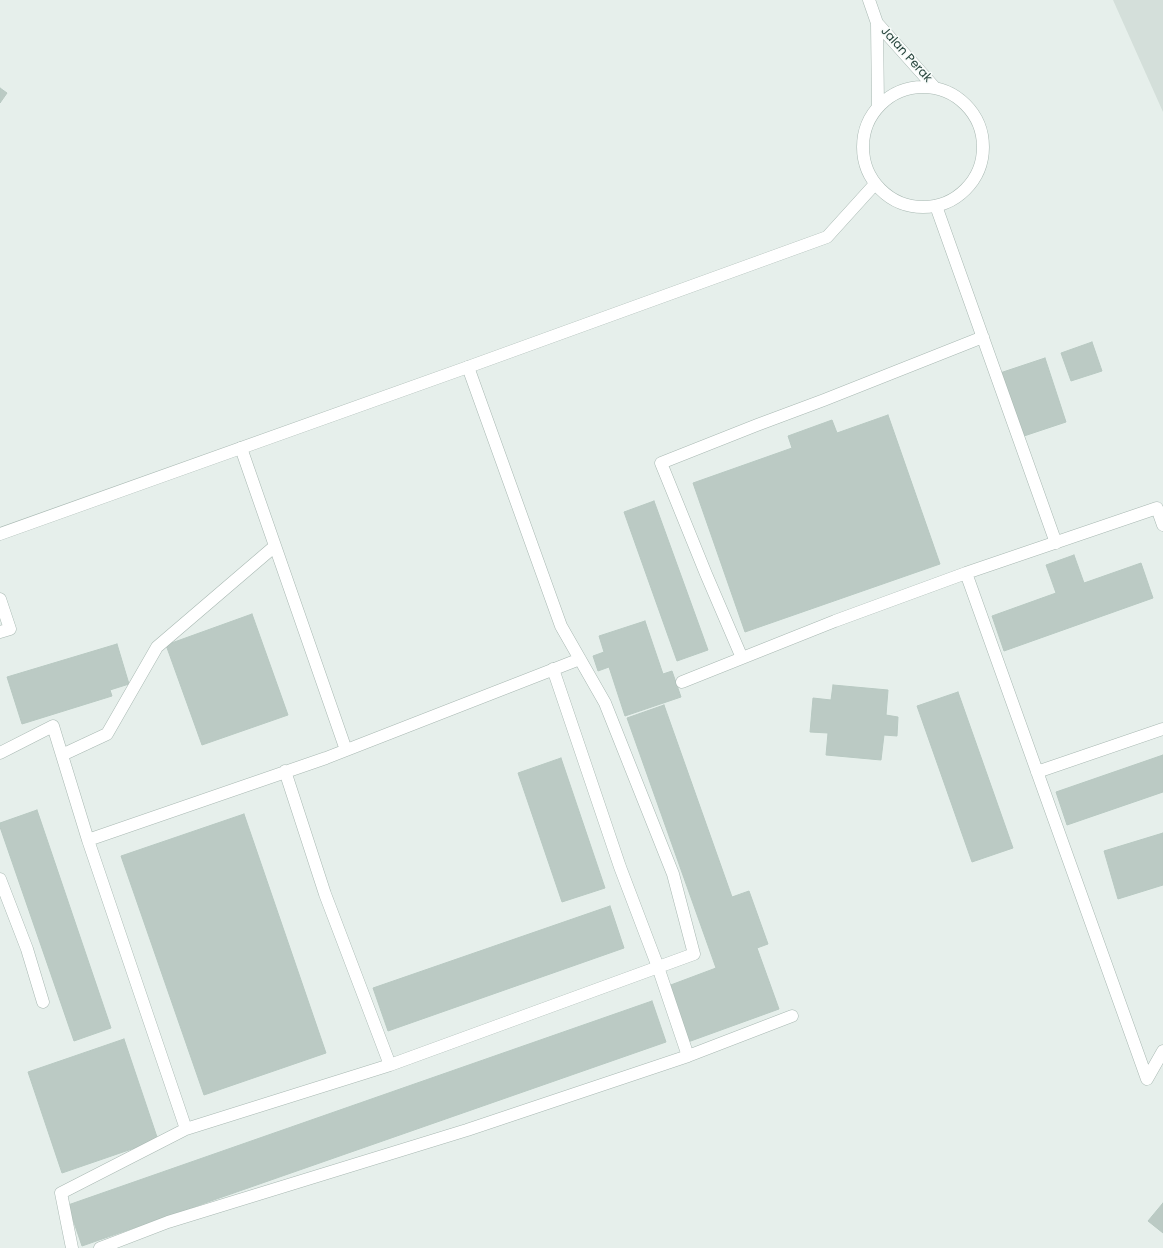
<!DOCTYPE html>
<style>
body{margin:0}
canvas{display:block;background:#e6efeb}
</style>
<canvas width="1163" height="1248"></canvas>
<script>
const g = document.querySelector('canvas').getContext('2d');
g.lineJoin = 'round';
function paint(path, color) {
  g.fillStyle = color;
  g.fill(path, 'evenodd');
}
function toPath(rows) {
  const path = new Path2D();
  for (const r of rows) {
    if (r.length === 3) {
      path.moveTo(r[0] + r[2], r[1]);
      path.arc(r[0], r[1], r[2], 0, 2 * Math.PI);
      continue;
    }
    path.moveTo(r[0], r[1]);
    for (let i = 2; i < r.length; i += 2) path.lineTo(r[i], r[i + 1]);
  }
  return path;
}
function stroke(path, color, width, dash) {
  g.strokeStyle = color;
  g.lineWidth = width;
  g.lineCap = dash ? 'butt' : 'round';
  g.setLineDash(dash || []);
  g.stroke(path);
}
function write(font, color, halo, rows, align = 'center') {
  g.font = font + ' Poppins,sans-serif';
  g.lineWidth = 3;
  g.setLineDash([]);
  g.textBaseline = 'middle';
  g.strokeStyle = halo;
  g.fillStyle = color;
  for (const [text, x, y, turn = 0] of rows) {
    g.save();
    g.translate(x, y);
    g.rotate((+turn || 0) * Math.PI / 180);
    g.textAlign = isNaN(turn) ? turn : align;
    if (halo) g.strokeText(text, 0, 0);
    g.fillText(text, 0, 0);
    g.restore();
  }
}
const built = toPath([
 [1113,0,1163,0,1163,112]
]);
const building = toPath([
 [0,88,7,93,0,103,0,88],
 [1092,342,1102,371,1071,381,1061,353,1092,342],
 [1045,358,1066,422,1021,437,1000,373,1045,358],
 [888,415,940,564,745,632,693,483,792,448,788,436,832,420,837,433,888,415],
 [654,501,708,650,677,661,624,512,654,501],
 [1074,555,1084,583,1141,563,1153,598,1004,651,992,616,1056,593,1046,565,1074,555],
 [252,614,288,715,202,745,166,645,252,614],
 [645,621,663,674,672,671,681,697,625,716,609,667,598,671,593,656,604,652,599,636,645,621],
 [117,644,129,684,110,690,112,696,22,724,7,677,117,644],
 [833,685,888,690,886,715,898,717,897,736,884,735,881,760,826,755,828,733,810,732,813,698,831,700,833,685],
 [958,692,1013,848,972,862,917,706,958,692],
 [664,705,732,897,749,891,768,944,757,948,779,1009,688,1042,668,986,716,968,627,718,664,705],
 [1163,755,1163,792,1067,825,1056,792,1163,755],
 [561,758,605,888,562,902,518,773,561,758],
 [37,810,111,1028,74,1041,0,827,0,823,37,810],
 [244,814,326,1053,204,1095,121,856,244,814],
 [1163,833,1163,885,1118,899,1104,851,1163,833],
 [610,906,624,948,388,1031,373,988,610,906],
 [652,1001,666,1042,82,1246,68,1205,652,1001],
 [124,1039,158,1140,62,1173,28,1072,124,1039],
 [1163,1203,1163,1233,1148,1221,1163,1203]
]);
const lane = toPath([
 [936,206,1056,543],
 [241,448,346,750],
 [966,573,1147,1079,1163,1051],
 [0,599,10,629,0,632],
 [742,658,706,574,661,463,757,425,824,400,983,337],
 [682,682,835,621,966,573,1157,508,1163,525],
 [0,753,53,726,88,840,186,1129],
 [62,755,107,734,157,647,275,546],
 [285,771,325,894,390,1065],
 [1037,772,1163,729],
 [88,840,326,758,580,659],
 [0,879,27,949,43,1002],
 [688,1056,792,1016],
 [72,1248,61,1193,186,1129,390,1065,694,954,673,874,605,703,561,626,468,367],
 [100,1248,168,1222,467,1130,688,1056,658,967,620,867,553,669]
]);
const street = toPath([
 [869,0,877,23,878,107],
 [877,23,935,88],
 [923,147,60],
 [0,534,468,367,827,237,875,184]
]);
const streetNames = [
 ["Jalan Perak",906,55,48]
];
paint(built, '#d4dfda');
paint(building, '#bbcac4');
stroke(building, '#b8c9c2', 1);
stroke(lane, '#a8b8b2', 13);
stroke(street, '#a8b8b2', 13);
stroke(lane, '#fff', 12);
stroke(street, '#fff', 12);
write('12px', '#24423a', '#f7fbf9', streetNames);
</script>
